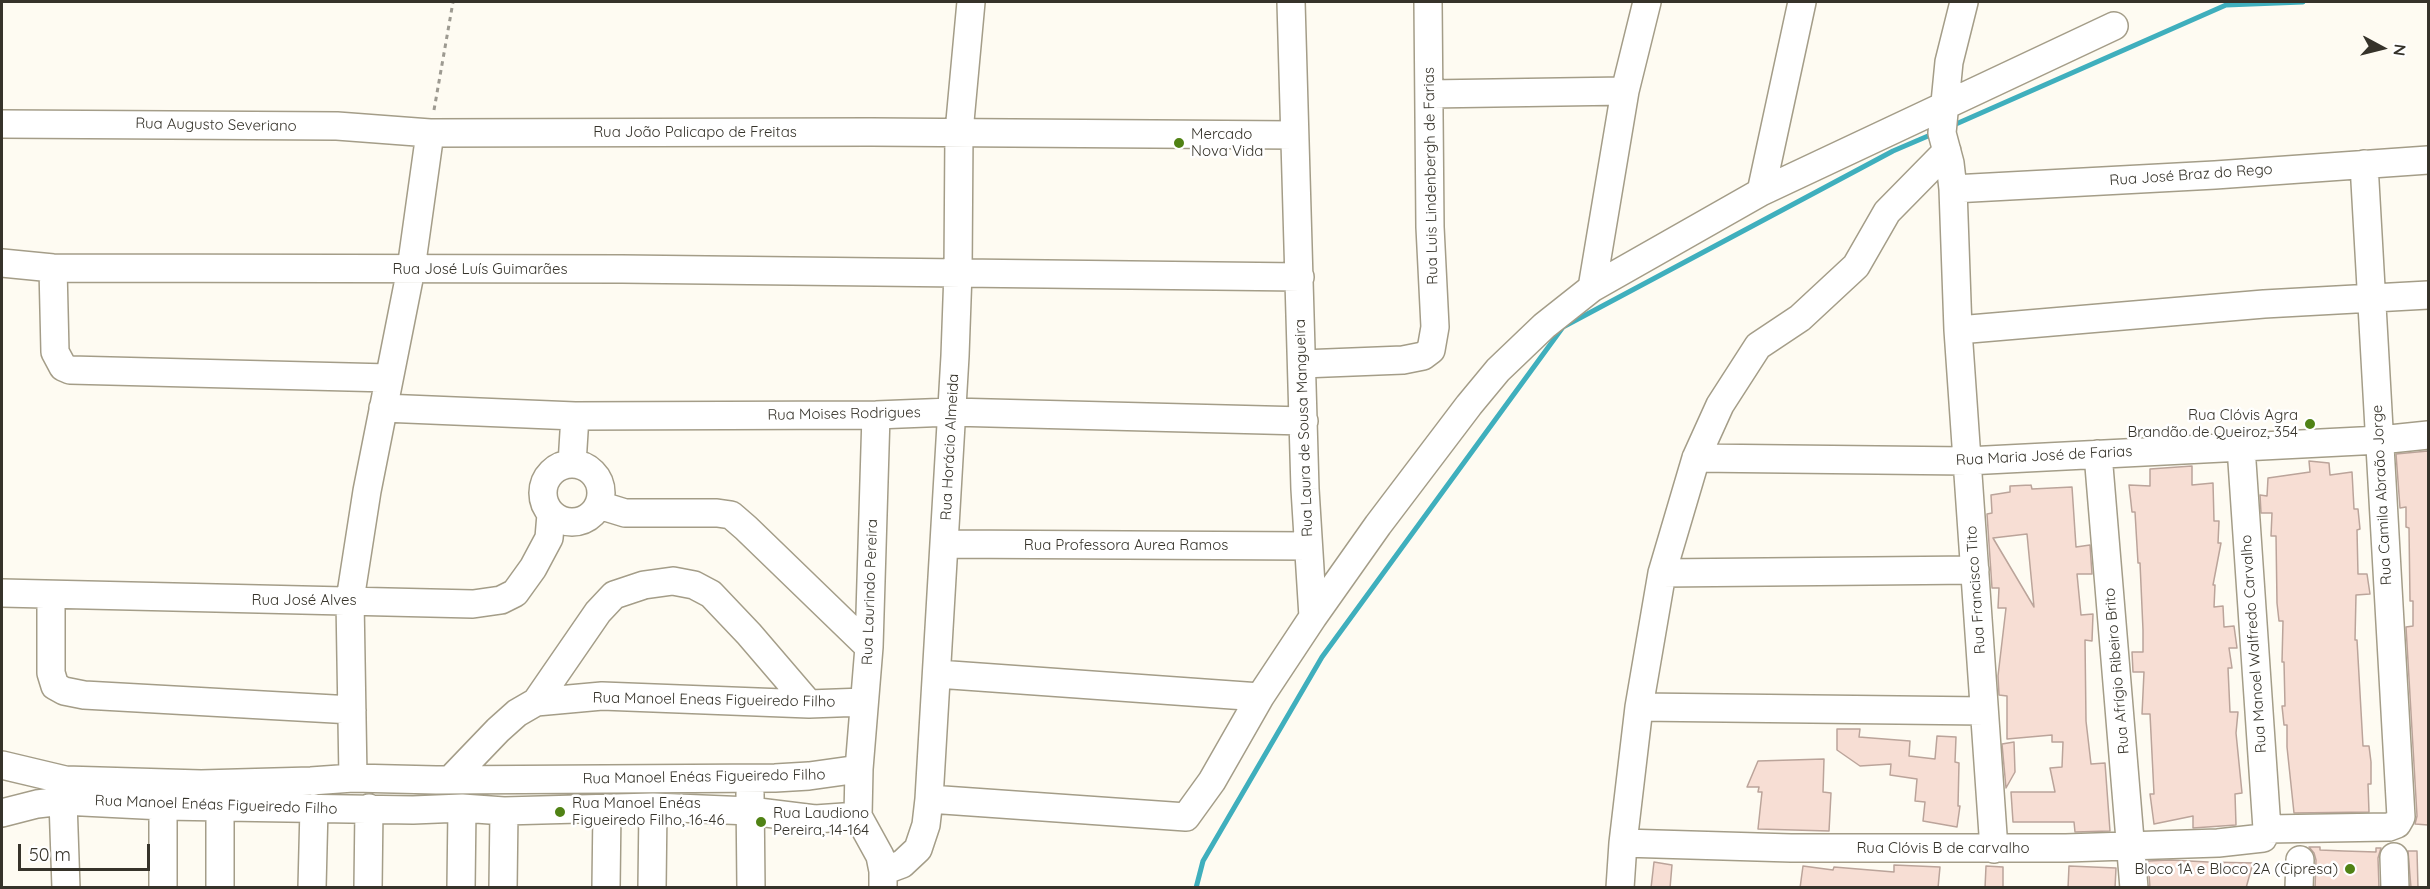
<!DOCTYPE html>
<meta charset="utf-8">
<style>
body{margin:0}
#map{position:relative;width:2430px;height:889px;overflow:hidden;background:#fefbf2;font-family:Quicksand,sans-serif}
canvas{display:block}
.frame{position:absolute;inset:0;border:3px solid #36332a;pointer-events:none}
.north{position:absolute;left:2352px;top:18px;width:60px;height:60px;-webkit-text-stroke:4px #fff;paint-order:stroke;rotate:97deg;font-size:16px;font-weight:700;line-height:24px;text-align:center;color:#36332a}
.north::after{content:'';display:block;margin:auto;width:21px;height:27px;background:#36332a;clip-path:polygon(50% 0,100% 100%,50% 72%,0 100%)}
.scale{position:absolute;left:18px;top:844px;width:132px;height:27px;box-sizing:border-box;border:3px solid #36332a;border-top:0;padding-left:8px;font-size:18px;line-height:21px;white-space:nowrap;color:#36332a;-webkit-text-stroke:4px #fff;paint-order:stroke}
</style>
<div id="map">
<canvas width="2430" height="889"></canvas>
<div class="frame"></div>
<div class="north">N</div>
<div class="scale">50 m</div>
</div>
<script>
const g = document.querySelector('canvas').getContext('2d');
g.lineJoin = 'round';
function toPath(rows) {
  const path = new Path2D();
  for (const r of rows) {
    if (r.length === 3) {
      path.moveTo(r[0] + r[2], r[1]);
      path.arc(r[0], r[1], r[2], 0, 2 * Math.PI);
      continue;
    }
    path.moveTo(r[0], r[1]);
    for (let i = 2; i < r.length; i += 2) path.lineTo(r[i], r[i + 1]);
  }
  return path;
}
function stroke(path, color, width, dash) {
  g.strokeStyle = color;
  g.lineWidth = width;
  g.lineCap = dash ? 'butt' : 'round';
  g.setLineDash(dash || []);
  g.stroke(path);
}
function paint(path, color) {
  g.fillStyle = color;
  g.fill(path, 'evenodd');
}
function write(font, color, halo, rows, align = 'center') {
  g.font = font + ' Quicksand,sans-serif';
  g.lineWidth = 5;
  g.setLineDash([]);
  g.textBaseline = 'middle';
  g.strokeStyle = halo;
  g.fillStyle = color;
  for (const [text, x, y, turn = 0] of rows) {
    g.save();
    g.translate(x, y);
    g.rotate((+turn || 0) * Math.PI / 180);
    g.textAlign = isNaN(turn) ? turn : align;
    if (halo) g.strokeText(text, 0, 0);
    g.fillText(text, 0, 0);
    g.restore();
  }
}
const stream = toPath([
 [1956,124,2226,5,2303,2],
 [1196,888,1203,861,1322,657,1563,327,1893,151,1928,136]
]);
const building = toPath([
 [2428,451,2428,825,2415,824,2417,816,2406,627,2413,626,2413,601,2410,601,2409,528,2406,527,2406,507,2400,508,2396,454,2428,451],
 [2309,461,2329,463,2330,475,2352,472,2354,509,2358,509,2360,529,2357,530,2358,574,2367,574,2370,594,2356,595,2355,640,2357,640,2363,746,2369,746,2371,762,2371,784,2368,784,2369,812,2294,813,2287,747,2287,725,2284,725,2282,706,2285,706,2284,662,2282,662,2283,621,2279,621,2277,603,2276,536,2271,536,2272,513,2261,513,2260,495,2267,496,2268,478,2310,472,2309,461],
 [2192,466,2192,485,2213,483,2214,521,2219,521,2218,543,2221,543,2213,585,2215,585,2214,607,2223,606,2224,627,2234,626,2237,648,2229,648,2232,668,2228,668,2230,712,2238,712,2236,733,2242,793,2235,794,2236,825,2193,828,2193,816,2154,824,2150,794,2154,794,2150,714,2142,714,2144,672,2133,672,2132,652,2143,652,2143,630,2140,563,2138,563,2135,512,2132,512,2129,485,2150,486,2150,469,2192,466],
 [2031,485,2032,489,2072,487,2076,547,2090,545,2092,574,2077,574,2081,615,2093,614,2092,641,2085,640,2086,721,2091,764,2105,763,2110,831,2075,832,2074,822,2013,822,2011,792,2055,792,2050,768,2062,767,2063,742,2052,742,2052,735,2007,739,2007,696,1999,695,1998,676,2006,608,1998,608,1999,588,1992,588,1987,514,1992,513,1991,495,2010,492,2010,486,2031,485],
 [2027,534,2034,607,1993,538,2027,534],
 [1837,729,1860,729,1859,737,1910,741,1909,756,1935,759,1937,736,1956,737,1955,762,1959,763,1958,806,1960,806,1957,827,1923,821,1925,802,1915,801,1917,779,1890,775,1891,764,1860,766,1837,750,1837,729],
 [2014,742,2015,772,2006,788,2002,744,2014,742],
 [1824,759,1823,792,1831,793,1829,831,1758,829,1762,792,1758,792,1759,787,1747,787,1758,761,1824,759],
 [2309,847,2320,847,2320,850,2344,851,2376,852,2376,848,2381,848,2378,858,2379,888,2315,888,2316,860,2314,853,2309,847],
 [2408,851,2417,851,2418,888,2411,888,2408,851],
 [2170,860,2208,862,2253,863,2246,888,2150,888,2148,861,2170,860],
 [1654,862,1672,865,1670,888,1651,888,1654,862],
 [1894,865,1940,867,1938,888,1800,888,1803,866,1833,870,1834,867,1894,872,1894,865],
 [1986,866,2003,867,2003,888,1985,888,1986,866],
 [2069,866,2116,868,2115,888,2068,888,2069,866]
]);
const path = toPath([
 [434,110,453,2]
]);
const minor = toPath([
 [1291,2,1305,489,1313,617],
 [1964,2,1949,62,1942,133,1950,163,1953,189,1958,330,1994,849],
 [1429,94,1625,91],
 [2,124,337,126,430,133,871,132,1294,135],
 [1953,189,2215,175,2428,160],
 [1761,192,1802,2],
 [2,263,53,268,622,269,1300,277],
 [53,268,55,352,63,367,70,370,389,378],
 [1592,288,1625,91,1647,2],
 [1958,330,2264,304,2428,295],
 [1302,364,1403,360,1423,356,1431,350,1435,327,1430,227,1428,2],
 [383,408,575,416,876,415,951,412,1304,421],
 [876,415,869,647,859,769,858,816,880,856,883,871,883,888],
 [2098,454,2134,888],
 [1696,458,1967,461,2380,440,2428,435],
 [572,464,575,416],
 [572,493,29],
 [599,505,625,513,717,513,731,515,746,528,869,647],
 [944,544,1308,546],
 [1662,573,1975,570],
 [2,593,473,604,501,600,515,593,533,568,549,538,551,514],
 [51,596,51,673,55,686,64,691,84,695,352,710],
 [937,674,1260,697],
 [536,702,598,612,614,595,644,585,673,581,694,585,711,594,749,634,809,704],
 [1639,707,1984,711],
 [2,765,65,780,201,784,311,781,353,778,436,780,775,778,809,776,859,769],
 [353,778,350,600,367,491,411,269,430,133],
 [450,780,498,730,517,713,536,702,602,696,809,704,864,702],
 [750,793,751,888],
 [929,799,1186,817,1212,781,1260,697,1313,617,1378,525,1469,405,1498,370,1544,326,1592,288,1761,192,2114,26],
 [63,801,66,888],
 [220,805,220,888],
 [2,813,37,804,63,801,163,806,413,810,462,808,504,811,653,807,750,811,815,819,858,816],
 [2267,829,2389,827,2397,824,2401,817,2364,164],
 [1623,843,1791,848,2066,848,2218,843,2263,838,2267,829,2241,447],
 [2394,857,2395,888],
 [883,871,902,864,918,849,926,825,929,799,955,356,958,272,959,132,971,2],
 [163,888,163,806],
 [312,888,314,808],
 [368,888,369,808],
 [461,888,462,808],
 [503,888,504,811],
 [606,888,607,808],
 [652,888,653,807],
 [1620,888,1623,843,1639,707,1662,573,1696,458,1720,405,1758,346,1800,318,1856,266,1887,212,1947,151],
 [2299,888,2300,860]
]);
const markers = [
 [1179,143,6,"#508214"],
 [2310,424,6,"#508214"],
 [560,812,6,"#508214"],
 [761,822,6,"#508214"],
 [2350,869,6,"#508214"]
];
const streetNames = [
 ["Rua Augusto Severiano",216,125,1],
 ["Rua João Palicapo de Freitas",695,132],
 ["Rua José Braz do Rego",2191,175,-4],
 ["Rua Luis Lindenbergh de Farias",1431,176,-91],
 ["Rua José Luís Guimarães",480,269],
 ["Rua Moises Rodrigues",844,414,-1],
 ["Rua Laura de Sousa Mangueira",1304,428,-92],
 ["Rua Horácio Almeida",950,447,-87],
 ["Rua Maria José de Farias",2044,456,-3],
 ["Rua Camila Abraão Jorge",2382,495,-93],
 ["Rua Professora Aurea Ramos",1126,545],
 ["Rua Francisco Tito",1976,590,-94],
 ["Rua Laurindo Pereira",870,592,-88],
 ["Rua José Alves",304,600],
 ["Rua Manoel Walfredo Carvalho",2254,644,-94],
 ["Rua Afrígio Ribeiro Brito",2117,671,-95],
 ["Rua Manoel Eneas Figueiredo Filho",714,700,1],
 ["Rua Manoel Enéas Figueiredo Filho",704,777,-1],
 ["Rua Manoel Enéas Figueiredo Filho",216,805,2],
 ["Rua Clóvis B de carvalho",1943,848]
];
const poiNames = [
 ["Mercado",1191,134],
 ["Nova Vida",1191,151],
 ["Rua Clóvis Agra",2298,415,"right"],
 ["Brandão de Queiroz, 354",2298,432,"right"],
 ["Rua Manoel Enéas",572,803],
 ["Figueiredo Filho, 16-46",572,820],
 ["Rua Laudiono",773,813],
 ["Pereira, 14-164",773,830],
 ["Bloco 1A e Bloco 2A (Cipresa)",2338,869,"right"]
];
stroke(stream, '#3fafbd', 5);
paint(building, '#f7ded4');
stroke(building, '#bba49a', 1.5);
stroke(minor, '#a49d88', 30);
stroke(path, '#9d9a91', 3, [4.5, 4.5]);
stroke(minor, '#fff', 27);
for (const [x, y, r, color] of markers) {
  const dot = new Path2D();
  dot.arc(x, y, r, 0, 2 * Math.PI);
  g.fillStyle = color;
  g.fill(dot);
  stroke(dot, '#fff', 2);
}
write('15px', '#36332a', '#fff', streetNames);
write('15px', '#36332a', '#fff', poiNames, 'left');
</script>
